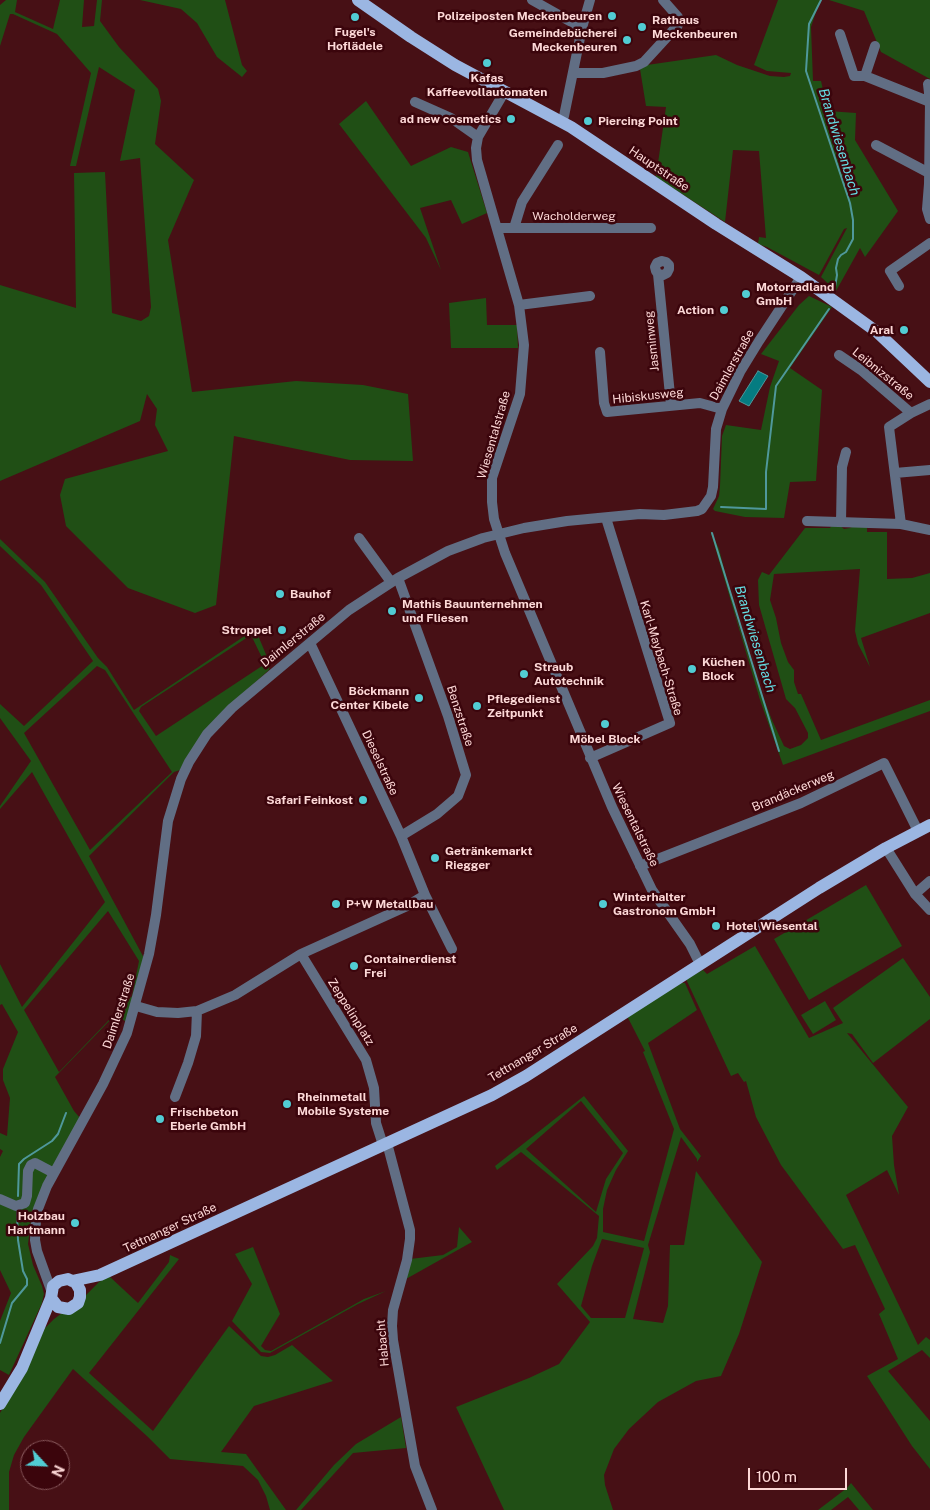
<!DOCTYPE html>
<meta charset="utf-8">
<style>
body{margin:0}
#map{position:relative;width:930px;height:1510px;overflow:hidden;background:#471015;font-family:"Public Sans",sans-serif}
canvas{display:block}
.north{position:absolute;left:20px;top:1440px;width:50px;height:50px;box-sizing:border-box;background:#3b050c;border:1px solid #89595d;border-radius:50%;rotate:115deg;font-size:14px;font-weight:700;line-height:20px;text-align:center;color:#fdd8d7}
.north::after{content:'';display:block;margin:auto;width:18px;height:22px;background:#51ccd3;clip-path:polygon(50% 0,100% 100%,50% 72%,0 100%)}
.scale{position:absolute;left:748px;top:1468px;width:99px;height:22px;box-sizing:border-box;border:2px solid #fdd8d7;border-top:0;padding-left:6px;font-size:15px;line-height:18px;white-space:nowrap;color:#fdd8d7;-webkit-text-stroke:4px #3b050c;paint-order:stroke}
</style>
<div id="map">
<canvas width="930" height="1510"></canvas>
<div class="north">N</div>
<div class="scale">100 m</div>
</div>
<script>
const g = document.querySelector('canvas').getContext('2d');
g.lineJoin = 'round';
function paint(path, color) {
  g.fillStyle = color;
  g.fill(path, 'evenodd');
}
function toPath(rows) {
  const path = new Path2D();
  for (const r of rows) {
    path.moveTo(r[0], r[1]);
    for (let i = 2; i < r.length; i += 2) path.lineTo(r[i], r[i + 1]);
  }
  return path;
}
function stroke(path, color, width, dash) {
  g.strokeStyle = color;
  g.lineWidth = width;
  g.lineCap = dash ? 'butt' : 'round';
  g.setLineDash(dash || []);
  g.stroke(path);
}
function write(font, color, halo, rows, align = 'center') {
  g.font = font + ' "Public Sans",sans-serif';
  g.lineWidth = 5;
  g.setLineDash([]);
  g.textBaseline = 'middle';
  g.strokeStyle = halo;
  g.fillStyle = color;
  for (const [text, x, y, turn = 0] of rows) {
    g.save();
    g.translate(x, y);
    g.rotate((+turn || 0) * Math.PI / 180);
    g.textAlign = isNaN(turn) ? turn : align;
    if (halo) g.strokeText(text, 0, 0);
    g.fillText(text, 0, 0);
    g.restore();
  }
}
const green = toPath([
 [6,0,17,0,15,12,53,29,60,0,84,0,82,27,94,26,97,0,102,0,100,21,119,47,158,89,161,101,155,144,194,180,168,240,192,392,296,381,363,385,408,394,413,461,350,460,234,436,216,605,195,613,128,588,66,526,60,495,65,479,168,451,155,425,157,409,147,394,140,421,0,481,0,285,76,308,74,173,105,172,112,313,141,321,149,316,151,307,140,158,120,161,135,90,99,67,76,166,70,166,91,73,57,34,13,14,10,14,0,46,0,5],
 [140,0,225,0,242,65,247,71,242,77,217,57,197,23,181,9],
 [778,0,820,0,811,27,813,81,821,81,828,111,856,113,855,140,898,211,865,257,860,248,836,291,821,277,847,228,844,229,819,275,767,247,758,244,759,237,766,238,759,151,733,150,725,222,656,177,666,107,646,106,640,69,647,65,716,55,737,65,770,76,784,77,790,76,791,73,767,71,754,65],
 [829,0,930,0,930,79,881,52,864,11],
 [366,101,411,166,451,147,468,152,487,213,462,224,451,200,420,208,441,270,426,238,339,124],
 [809,296,832,307,790,368,822,390,816,481,790,482,784,518,745,517,715,511,713,509,719,496,720,486,722,436,726,425,761,430,770,387,779,361,761,354,799,305],
 [486,298,487,325,517,325,518,348,451,348,449,303],
 [832,525,839,525,844,529,850,528,853,526,867,527,867,532,887,532,887,579,912,578,930,573,930,613,861,638,870,667,858,644,855,631,860,569,774,574,770,600,776,618,781,643,788,662,794,670,794,682,798,694,801,694,821,740,930,700,930,711,783,765,760,700,710,530,719,549,737,619,756,679,772,720,784,746,790,749,801,745,808,738,808,733,795,708,786,699,759,605,758,580,762,572,769,575,805,528,830,528],
 [0,539,45,582,98,658,107,667,134,710,252,631,257,633,270,664,269,670,221,713,180,770,174,772,89,856,144,958,126,1022,116,1014,55,1077,74,1111,81,1119,32,1211,28,1244,33,1265,42,1286,44,1294,42,1303,9,1375,0,1370,0,1321,11,1293,0,1270,0,1157,3,1151,0,1149,0,1133,7,1136,10,1098,3,1080,3,1069,18,1032,2,1004,0,1005,0,964,22,1007,105,902,32,772,0,809,0,806,31,761,0,718,0,704,24,726,93,661,41,585,0,546],
 [251,635,265,664,156,736,139,711,141,707],
 [97,666,105,670,172,772,90,850,24,733],
 [108,911,139,961,132,996,59,1072,24,1010],
 [866,885,902,946,809,1000,774,939],
 [755,946,809,1038,843,1023,833,1008,903,958,930,997,930,1019,873,1063,852,1034,847,1033,908,1107,892,1136,894,1165,899,1195,887,1170,846,1195,918,1345,926,1337,930,1340,930,1358,922,1350,888,1371,930,1421,930,1469,912,1446,867,1376,898,1359,879,1314,885,1309,855,1245,843,1249,781,1165,756,1117,746,1081,744,1082,738,1073,731,1076,686,979,703,970,707,974],
 [681,983,685,983,697,1010,648,1043,680,1129,701,1156,697,1162,697,1159,681,1137,648,1245,650,1252,633,1319,663,1323,668,1306,670,1245,684,1245,696,1171,762,1262,739,1334,721,1376,696,1381,658,1402,629,1429,614,1449,604,1475,605,1485,613,1510,504,1510,456,1407,529,1378,559,1364,590,1322,557,1284,593,1246,597,1238,599,1216,521,1152,497,1170,495,1166,584,1096,628,1151,616,1170,607,1190,603,1209,603,1232,644,1241,674,1129,643,1052,645,1051,627,1016],
 [581,1101,623,1153,606,1179,596,1212,526,1149],
 [602,1239,644,1248,625,1318,591,1318,581,1306,592,1266],
 [825,1001,836,1020,813,1034,801,1015],
 [459,1227,472,1242,406,1279,410,1259,443,1255,457,1247],
 [253,1247,280,1314,261,1346,265,1350,271,1351,364,1299,386,1291,358,1304,270,1353,261,1352,232,1321,252,1284,235,1254],
 [170,1255,179,1259,89,1373,153,1431,229,1326,261,1356,268,1357,275,1355,292,1345,333,1381,254,1406,221,1452,246,1454,286,1510,270,1510,266,1496,258,1480,243,1466,170,1459,148,1437,73,1369,24,1437,14,1455,9,1472,9,1510,0,1510,0,1413,25,1370,45,1328,54,1319,85,1296,99,1282,109,1276,138,1303,169,1262],
 [401,1417,406,1448,353,1453,301,1510,296,1510,334,1465,356,1444],
 [851,1483,873,1510,859,1510,848,1497,831,1510,818,1510,847,1488]
]);
const water = toPath([
 [758,371,768,376,749,406,739,401,758,371]
]);
const stream = toPath([
 [821,0,809,24,806,71,850,203,853,220,853,239,846,252,841,255,838,259,836,268,837,275,835,287],
 [721,507,766,509,766,472,776,386,829,309],
 [712,533,779,751],
 [18,1196,19,1164,24,1159,52,1141,58,1134,66,1113],
 [0,1343,12,1303,27,1285,27,1279,23,1271,18,1240,17,1212]
]);
const minor = toPath([
 [532,0,582,28],
 [840,34,854,76,865,76,930,102],
 [573,73,603,73,636,66,644,62,678,25,678,17,663,0],
 [865,76,875,46],
 [928,84,930,102,929,184,927,209,930,219],
 [505,91,478,137,476,148,477,160,519,305,524,345,520,394,492,478,492,502,494,519,505,553,612,807,652,890,690,944,700,964],
 [415,102,451,118,478,137],
 [562,121,564,116,582,28,590,0],
 [876,145,929,173],
 [497,228,651,228],
 [514,228,522,202,558,145],
 [658,274,663,275,667,273,669,269,669,265,666,262,662,261,657,263,655,267,656,271,658,274,671,405],
 [899,286,890,271,930,243],
 [519,305,590,296],
 [600,352,604,403,607,412,700,403,722,409],
 [839,355,861,370,911,413],
 [930,404,911,413,889,427,901,524,930,530],
 [895,473,930,470],
 [807,521,901,524],
 [841,522,842,467,846,452],
 [359,538,391,582],
 [398,578,448,716,466,775,458,796,437,814,401,836],
 [590,758,670,723,606,518],
 [886,848,915,894,930,910],
 [640,866,801,803,884,763,918,831],
 [915,894,930,881],
 [425,895,452,949],
 [301,954,366,1060,374,1088,376,1123,383,1145],
 [136,1006,157,1012,178,1013,197,1011,235,995,301,954,405,907,425,895,401,836,310,643],
 [175,1097,188,1063,196,1036,197,1011],
 [387,1143,410,1230,410,1239,407,1260,393,1310,392,1326,393,1340,415,1466,432,1510],
 [0,1199,16,1206,25,1203,27,1196,28,1171,31,1165,35,1163,54,1173],
 [51,1290,37,1251,35,1240,36,1220,38,1209,47,1186,103,1084,127,1033,149,954,156,915,168,821,181,779,189,762,207,734,232,708,349,610,398,578,448,551,483,538,524,528,567,521,640,514,664,515,697,511,702,509,711,496,713,487,716,429,722,409,740,372,759,341,801,277]
]);
const major = toPath([
 [358,0,411,37,455,65,571,127,716,224,801,277,877,332,930,382],
 [72,1281,100,1275,492,1095,526,1076,819,888,886,848,930,825],
 [0,1404,22,1368,51,1298,53,1286,59,1281,68,1279,76,1283,80,1290,80,1297,78,1303,69,1309,58,1307,51,1298]
]);
const markers = [
 [612,16,5,"#51ccd3"],
 [355,17,5,"#51ccd3"],
 [642,27,5,"#51ccd3"],
 [627,40,5,"#51ccd3"],
 [487,63,5,"#51ccd3"],
 [511,119,5,"#51ccd3"],
 [588,121,5,"#51ccd3"],
 [746,294,5,"#51ccd3"],
 [724,310,5,"#51ccd3"],
 [904,330,5,"#51ccd3"],
 [280,594,5,"#51ccd3"],
 [392,611,5,"#51ccd3"],
 [282,630,5,"#51ccd3"],
 [692,669,5,"#51ccd3"],
 [524,674,5,"#51ccd3"],
 [419,698,5,"#51ccd3"],
 [477,706,5,"#51ccd3"],
 [605,724,5,"#51ccd3"],
 [363,800,5,"#51ccd3"],
 [435,858,5,"#51ccd3"],
 [336,904,5,"#51ccd3"],
 [603,904,5,"#51ccd3"],
 [716,926,5,"#51ccd3"],
 [354,966,5,"#51ccd3"],
 [287,1104,5,"#51ccd3"],
 [160,1119,5,"#51ccd3"],
 [75,1223,5,"#51ccd3"]
];
const poiNames = [
 ["Polizeiposten Meckenbeuren",602,16,"right"],
 ["Rathaus",652,20],
 ["Meckenbeuren",652,34],
 ["Fugel's",355,32,"center"],
 ["Hoflädele",355,46,"center"],
 ["Gemeindebücherei",617,33,"right"],
 ["Meckenbeuren",617,47,"right"],
 ["Kafas",487,78,"center"],
 ["Kaffeevollautomaten",487,92,"center"],
 ["ad new cosmetics",501,119,"right"],
 ["Piercing Point",598,121],
 ["Motorradland",756,287],
 ["GmbH",756,301],
 ["Action",714,310,"right"],
 ["Aral",894,330,"right"],
 ["Bauhof",290,594],
 ["Mathis Bauunternehmen",402,604],
 ["und Fliesen",402,618],
 ["Stroppel",272,630,"right"],
 ["Küchen",702,662],
 ["Block",702,676],
 ["Straub",534,667],
 ["Autotechnik",534,681],
 ["Böckmann",409,691,"right"],
 ["Center Kibele",409,705,"right"],
 ["Pflegedienst",487,699],
 ["Zeitpunkt",487,713],
 ["Möbel Block",605,739,"center"],
 ["Safari Feinkost",353,800,"right"],
 ["Getränkemarkt",445,851],
 ["Riegger",445,865],
 ["Winterhalter",613,897],
 ["Gastronom GmbH",613,911],
 ["P+W Metallbau",346,904],
 ["Hotel Wiesental",726,926],
 ["Containerdienst",364,959],
 ["Frei",364,973],
 ["Rheinmetall",297,1097],
 ["Mobile Systeme",297,1111],
 ["Frischbeton",170,1112],
 ["Eberle GmbH",170,1126],
 ["Holzbau",65,1216,"right"],
 ["Hartmann",65,1230,"right"]
];
const streetNames = [
 ["Hauptstraße",659,169,34],
 ["Wacholderweg",574,216],
 ["Jasminweg",652,341,-96],
 ["Daimlerstraße",732,365,-61],
 ["Leibnizstraße",883,374,39],
 ["Hibiskusweg",648,396,-6],
 ["Wiesentalstraße",494,435,-74],
 ["Daimlerstraße",293,640,-39],
 ["Karl-Maybach-Straße",661,658,73],
 ["Benzstraße",460,716,72],
 ["Dieselstraße",380,763,65],
 ["Brandäckerweg",793,791,-23],
 ["Wiesentalstraße",635,825,64],
 ["Daimlerstraße",119,1011,-72],
 ["Zeppelinplatz",351,1012,58],
 ["Tettnanger Straße",533,1053,-31],
 ["Tettnanger Straße",170,1228,-25],
 ["Habacht",383,1343,-95]
];
const waterNames = [
 ["Brandwiesenbach",839,142,73],
 ["Brandwiesenbach",755,639,73]
];
paint(green, '#204f15');
paint(water, '#057c81');
stroke(water, '#4f989b', 1);
stroke(stream, '#4f989b', 2);
stroke(minor, '#616e84', 10);
stroke(major, '#9bb6e2', 12);
for (const [x, y, r, color] of markers) {
  const dot = new Path2D();
  dot.arc(x, y, r, 0, 2 * Math.PI);
  g.fillStyle = color;
  g.fill(dot);
  stroke(dot, '#3b050c', 2);
}
write('bold 12px', '#fdd8d7', '#3b050c', poiNames, 'left');
write('12px', '#fdd8d7', '#3b050c', streetNames);
write('italic 14px', '#64dce2', '#3b050c', waterNames);
</script>
